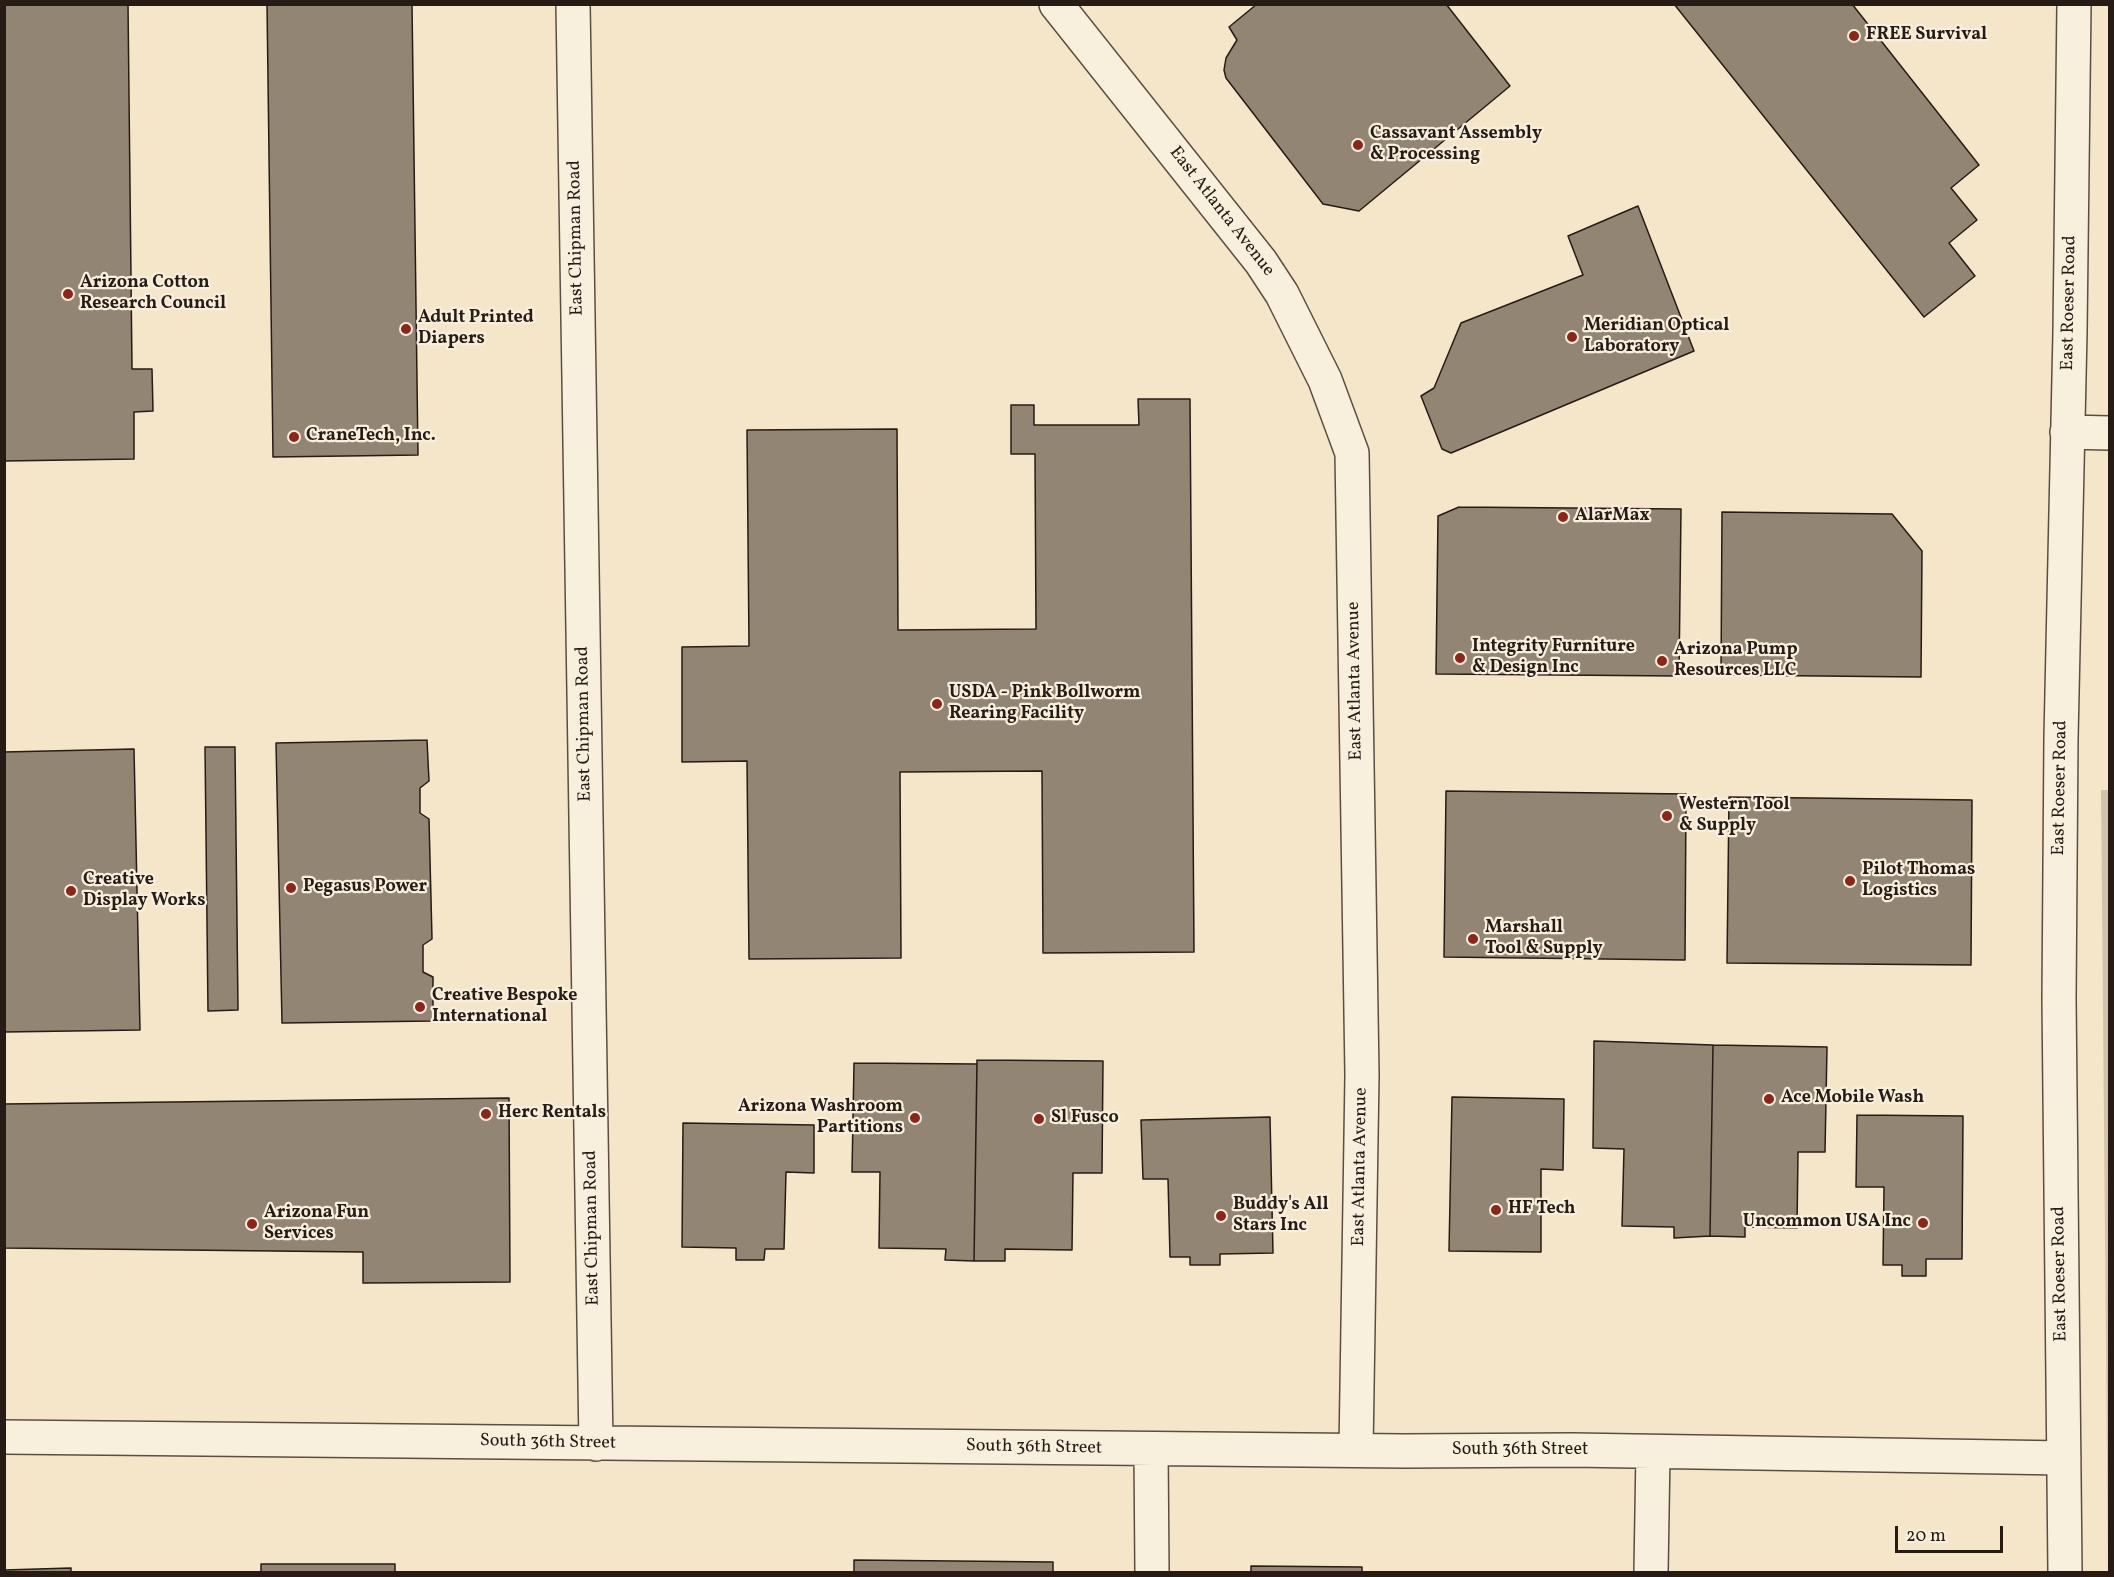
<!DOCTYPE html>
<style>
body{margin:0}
#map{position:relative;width:2114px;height:1577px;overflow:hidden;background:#f5e6ca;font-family:Vollkorn,serif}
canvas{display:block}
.frame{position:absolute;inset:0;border:6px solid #271b16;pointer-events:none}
.scale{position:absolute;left:1895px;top:1526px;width:108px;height:27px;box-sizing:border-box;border:3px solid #271b16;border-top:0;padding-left:8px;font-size:18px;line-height:21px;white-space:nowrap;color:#271b16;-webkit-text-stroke:4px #f8efdd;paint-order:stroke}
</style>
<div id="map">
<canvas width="2114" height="1577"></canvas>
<div class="frame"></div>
<div class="scale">20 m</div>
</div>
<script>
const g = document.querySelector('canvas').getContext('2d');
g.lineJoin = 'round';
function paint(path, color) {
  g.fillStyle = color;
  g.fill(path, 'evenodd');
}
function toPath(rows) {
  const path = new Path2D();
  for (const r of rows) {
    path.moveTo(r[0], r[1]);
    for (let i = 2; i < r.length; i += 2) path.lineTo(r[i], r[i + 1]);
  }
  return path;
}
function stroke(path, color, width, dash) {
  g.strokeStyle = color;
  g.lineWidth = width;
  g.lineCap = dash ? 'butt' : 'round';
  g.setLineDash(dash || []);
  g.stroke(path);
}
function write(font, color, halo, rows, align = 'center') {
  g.font = font + ' Vollkorn,serif';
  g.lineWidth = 4.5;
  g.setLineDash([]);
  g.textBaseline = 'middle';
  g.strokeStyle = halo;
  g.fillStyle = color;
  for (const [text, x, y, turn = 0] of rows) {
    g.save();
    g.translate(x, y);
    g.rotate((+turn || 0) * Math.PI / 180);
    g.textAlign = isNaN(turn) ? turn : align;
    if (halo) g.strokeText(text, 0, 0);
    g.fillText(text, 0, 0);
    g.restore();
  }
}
const green = toPath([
 [2101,790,2110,790,2109,1572,2108,1572]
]);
const building = toPath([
 [4,4,128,4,132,369,152,369,153,411,134,412,134,459,4,461,4,4],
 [267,4,412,4,418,455,273,457,267,4],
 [1257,4,1446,4,1510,86,1359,211,1323,204,1226,78,1224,70,1226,58,1237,40,1229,27,1257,4],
 [1674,4,1852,4,1979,165,1951,188,1977,220,1949,243,1975,276,1924,317,1674,4],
 [1638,206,1694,351,1451,453,1442,449,1421,396,1434,388,1461,323,1583,275,1568,236,1638,206],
 [1138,399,1190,399,1194,952,1043,953,1042,771,900,772,901,958,749,959,747,761,682,762,682,647,749,646,747,430,897,429,898,630,1036,629,1035,454,1011,454,1011,405,1034,405,1034,425,1139,425,1138,399],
 [1459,507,1681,509,1679,676,1436,674,1438,516,1459,507],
 [1722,512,1892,514,1922,551,1921,677,1721,675,1722,512],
 [427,740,429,781,420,788,420,813,429,819,432,939,423,945,423,972,433,977,433,1021,282,1023,276,743,427,740],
 [205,747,235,747,238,1010,208,1011,205,747],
 [134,749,140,1030,4,1032,4,752,134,749],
 [1446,791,1686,794,1685,960,1444,957,1446,791],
 [1729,797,1972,800,1971,965,1727,963,1729,797],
 [1594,1041,1713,1045,1710,1236,1674,1238,1674,1227,1622,1226,1624,1149,1593,1148,1594,1041],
 [1713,1045,1827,1047,1825,1152,1798,1152,1797,1228,1745,1227,1745,1237,1710,1236,1713,1045],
 [977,1060,1103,1061,1102,1173,1073,1173,1072,1250,1005,1249,1005,1261,974,1261,977,1060],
 [854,1063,977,1064,974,1261,945,1260,946,1249,879,1248,880,1172,852,1172,854,1063],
 [1452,1097,1564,1099,1563,1170,1541,1169,1541,1252,1449,1251,1452,1097],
 [509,1098,510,1282,363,1283,363,1252,4,1248,4,1104,509,1098],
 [1857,1115,1963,1116,1962,1259,1926,1259,1926,1276,1902,1276,1902,1265,1883,1265,1884,1187,1856,1187,1857,1115],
 [1270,1117,1273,1253,1220,1254,1220,1265,1190,1265,1190,1257,1170,1257,1168,1179,1143,1179,1141,1120,1270,1117],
 [683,1123,814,1125,814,1173,786,1172,784,1249,765,1249,764,1260,736,1260,736,1248,682,1247,683,1123],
 [854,1560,1053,1562,1053,1572,854,1572,854,1560],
 [261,1564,395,1564,395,1572,261,1572,261,1564],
 [1251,1566,1362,1567,1362,1572,1251,1572,1251,1566],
 [71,1568,71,1572,4,1572,4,1570,71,1568]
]);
const minor = toPath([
 [573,4,596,1444],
 [1056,4,1261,262,1282,294,1325,380,1352,453,1362,1075,1356,1450],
 [2067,432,2110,433],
 [4,1437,1404,1451,1573,1450,2064,1458],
 [1151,1449,1152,1572],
 [1651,1572,1653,1452],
 [2065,1572,2059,999,2061,738,2070,332,2074,4]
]);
const markers = [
 [1854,36,6,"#8f2418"],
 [1358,145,6,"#8f2418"],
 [68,294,6,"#8f2418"],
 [406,329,6,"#8f2418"],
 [1572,337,6,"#8f2418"],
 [294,437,6,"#8f2418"],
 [1563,517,6,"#8f2418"],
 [1460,658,6,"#8f2418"],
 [1662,661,6,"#8f2418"],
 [937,704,6,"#8f2418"],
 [1667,816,6,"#8f2418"],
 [1850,881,6,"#8f2418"],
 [291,888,6,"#8f2418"],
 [71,891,6,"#8f2418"],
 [1473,939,6,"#8f2418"],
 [420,1007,6,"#8f2418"],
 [1769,1099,6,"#8f2418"],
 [486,1114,6,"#8f2418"],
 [915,1118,6,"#8f2418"],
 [1039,1119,6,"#8f2418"],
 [1496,1210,6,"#8f2418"],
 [1221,1216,6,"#8f2418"],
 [1923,1223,6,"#8f2418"],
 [252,1224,6,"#8f2418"]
];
const poiNames = [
 ["FREE Survival",1866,36],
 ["Cassavant Assembly",1370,135],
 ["& Processing",1370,156],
 ["Arizona Cotton",80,284],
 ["Research Council",80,305],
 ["Adult Printed",418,319],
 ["Diapers",418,340],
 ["Meridian Optical",1584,327],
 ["Laboratory",1584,348],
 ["CraneTech, Inc.",306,437],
 ["AlarMax",1575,517],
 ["Integrity Furniture",1472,648],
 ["& Design Inc",1472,669],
 ["Arizona Pump",1674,651],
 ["Resources LLC",1674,672],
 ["USDA - Pink Bollworm",949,694],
 ["Rearing Facility",949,715],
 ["Western Tool",1679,806],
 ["& Supply",1679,827],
 ["Pilot Thomas",1862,871],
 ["Logistics",1862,892],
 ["Creative",83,881],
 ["Display Works",83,902],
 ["Pegasus Power",303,888],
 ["Marshall",1485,929],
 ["Tool & Supply",1485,950],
 ["Creative Bespoke",432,997],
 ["International",432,1018],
 ["Ace Mobile Wash",1781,1099],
 ["Arizona Washroom",903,1108,"right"],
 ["Partitions",903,1129,"right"],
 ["Herc Rentals",498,1114],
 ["Sl Fusco",1051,1119],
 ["Buddy's All",1233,1206],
 ["Stars Inc",1233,1227],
 ["HF Tech",1508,1210],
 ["Arizona Fun",264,1214],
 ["Services",264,1235],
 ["Uncommon USA Inc",1911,1223,"right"]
];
const streetNames = [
 ["East Atlanta Avenue",1221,212,52],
 ["East Chipman Road",577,238,-91],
 ["East Roeser Road",2070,303,-89],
 ["East Atlanta Avenue",1356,681,-91],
 ["East Chipman Road",585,724,-91],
 ["East Roeser Road",2061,788,-89],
 ["East Atlanta Avenue",1361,1167,-89],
 ["East Chipman Road",593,1228,-91],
 ["East Roeser Road",2061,1274,-91],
 ["South 36th Street",548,1443,1],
 ["South 36th Street",1034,1448,1],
 ["South 36th Street",1520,1451]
];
paint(green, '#d2c3ab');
paint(building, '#928574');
stroke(building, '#271b16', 1.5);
stroke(minor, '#5a4e43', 36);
stroke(minor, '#f8efdd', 33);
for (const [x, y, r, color] of markers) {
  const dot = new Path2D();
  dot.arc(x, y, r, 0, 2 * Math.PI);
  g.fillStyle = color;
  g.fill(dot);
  stroke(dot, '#f8efdd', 2);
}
write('bold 18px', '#271b16', '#f8efdd', poiNames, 'left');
write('18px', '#271b16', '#f8efdd', streetNames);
</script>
